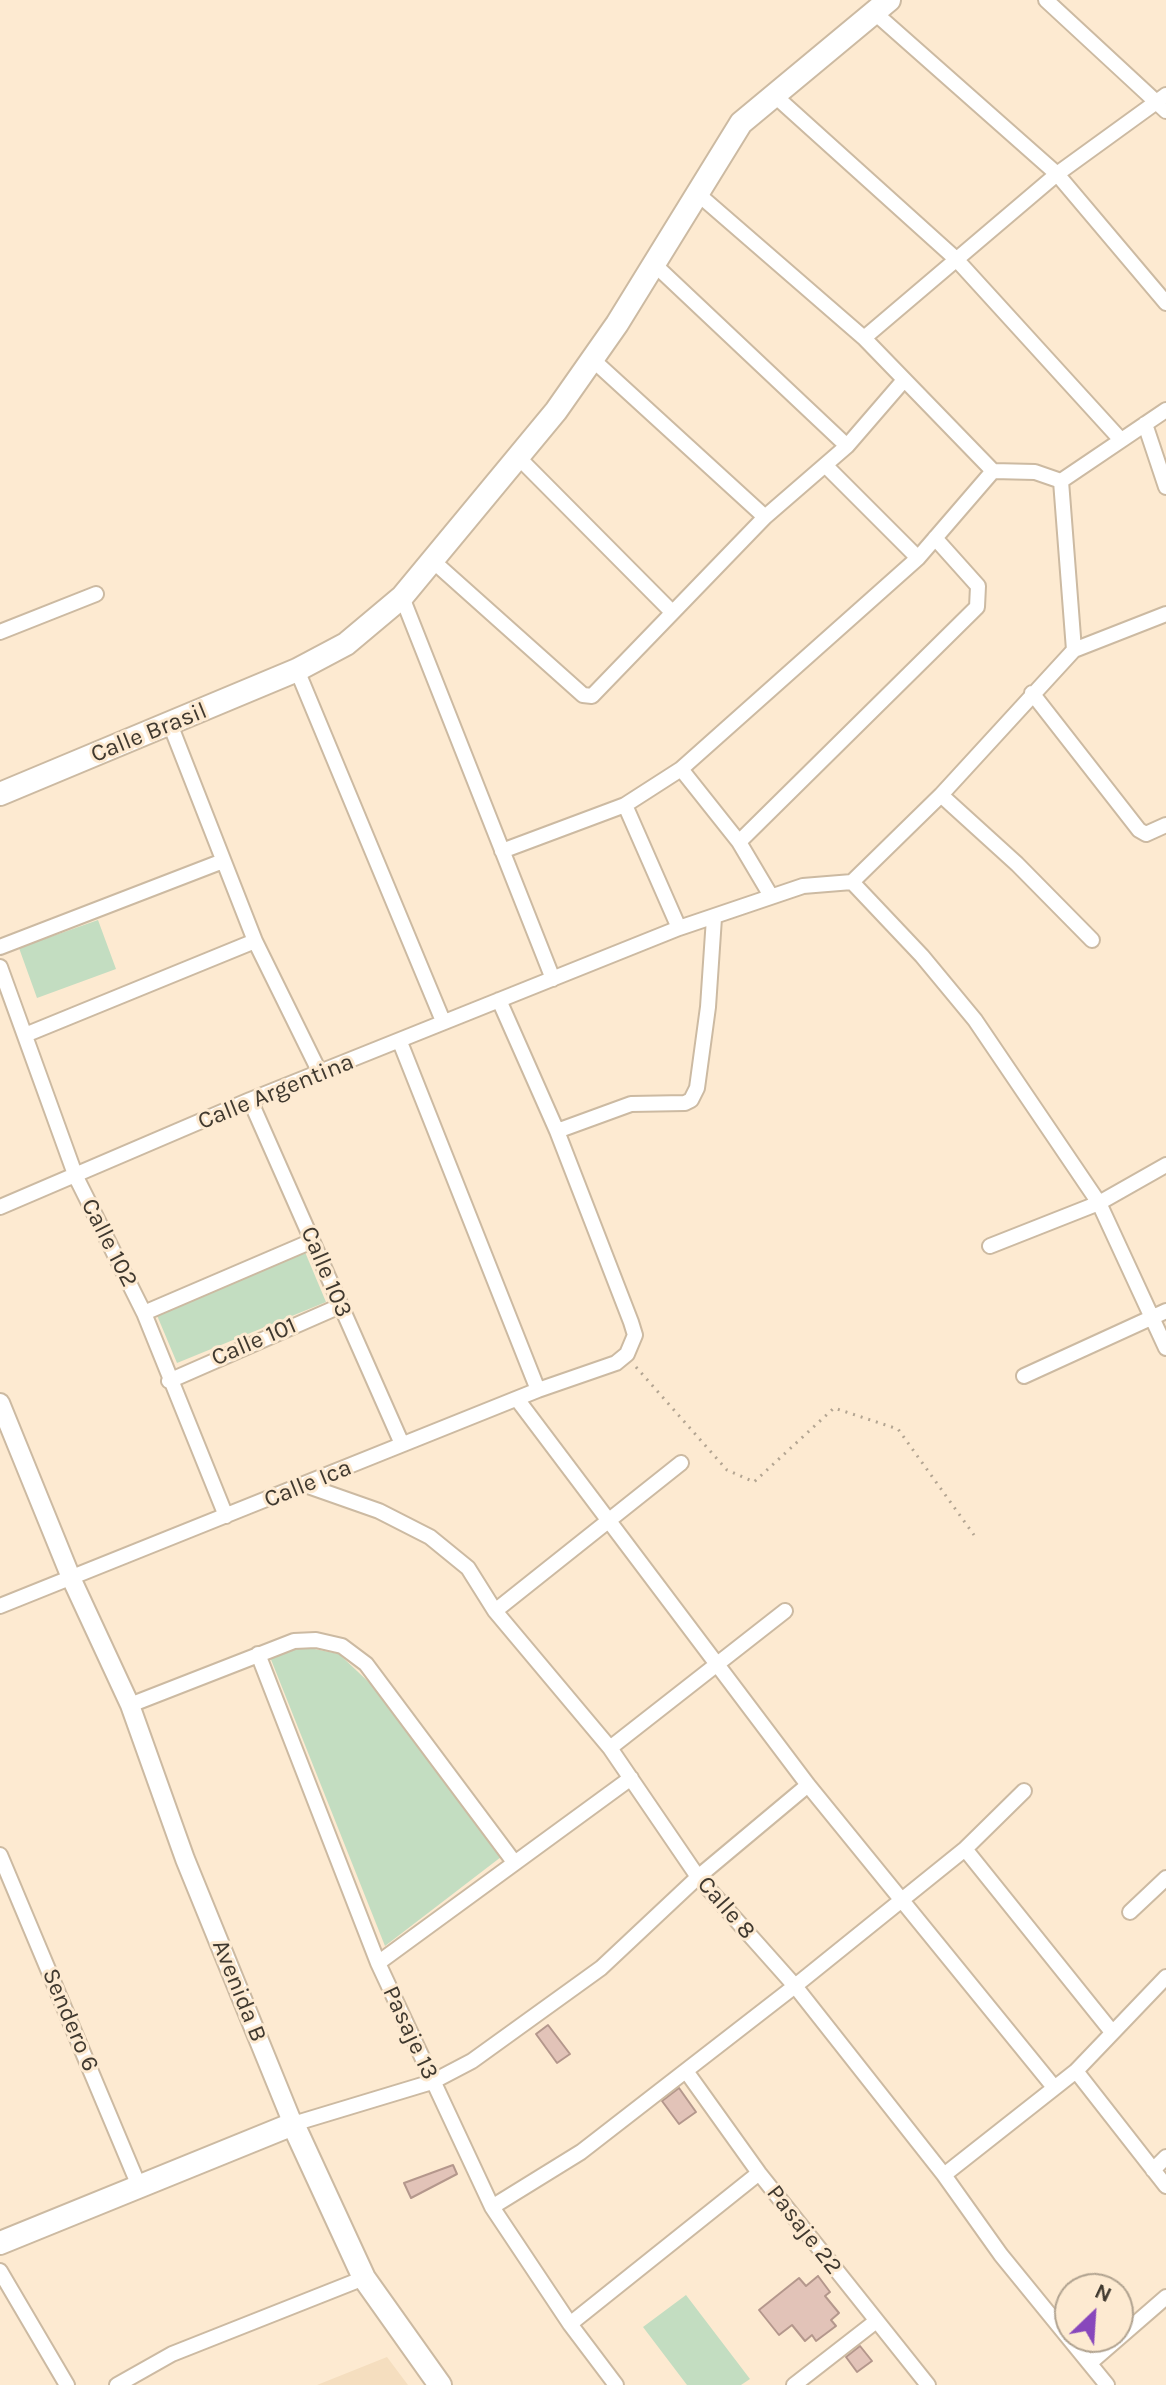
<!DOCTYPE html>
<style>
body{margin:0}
#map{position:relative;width:1166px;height:2385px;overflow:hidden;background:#fdead1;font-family:Karla,sans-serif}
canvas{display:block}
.north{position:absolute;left:1054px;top:2273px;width:80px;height:80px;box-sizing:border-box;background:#fdead1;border:2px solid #b1a390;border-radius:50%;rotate:25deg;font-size:22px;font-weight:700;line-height:32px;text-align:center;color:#40392f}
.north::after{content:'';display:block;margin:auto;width:28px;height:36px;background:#8847bc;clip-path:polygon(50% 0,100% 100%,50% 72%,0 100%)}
</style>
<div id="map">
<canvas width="1166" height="2385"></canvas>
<div class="north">N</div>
</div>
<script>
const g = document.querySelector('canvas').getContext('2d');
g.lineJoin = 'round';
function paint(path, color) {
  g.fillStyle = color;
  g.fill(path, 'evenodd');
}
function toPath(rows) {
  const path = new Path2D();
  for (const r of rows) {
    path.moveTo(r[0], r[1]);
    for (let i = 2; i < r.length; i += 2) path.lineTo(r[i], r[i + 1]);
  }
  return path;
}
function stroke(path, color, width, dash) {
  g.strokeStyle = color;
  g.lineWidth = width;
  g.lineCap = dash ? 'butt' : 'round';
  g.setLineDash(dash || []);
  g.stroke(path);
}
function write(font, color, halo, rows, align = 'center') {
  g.font = font + ' Karla,sans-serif';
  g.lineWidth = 6;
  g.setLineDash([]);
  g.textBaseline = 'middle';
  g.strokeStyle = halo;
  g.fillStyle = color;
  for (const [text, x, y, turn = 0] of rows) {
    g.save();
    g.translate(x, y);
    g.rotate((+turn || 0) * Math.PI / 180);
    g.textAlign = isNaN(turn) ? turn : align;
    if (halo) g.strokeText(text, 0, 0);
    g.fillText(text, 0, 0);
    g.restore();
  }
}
const built = toPath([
 [387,2357,408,2385,317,2385]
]);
const green = toPath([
 [98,920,116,969,37,998,19,948],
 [305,1252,326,1302,177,1363,156,1313],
 [305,1647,339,1654,375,1688,501,1857,385,1946,270,1657],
 [686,2295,750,2379,741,2385,687,2385,643,2327]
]);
const building = toPath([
 [548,2025,570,2054,557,2063,536,2034,548,2025],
 [679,2088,696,2112,679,2124,662,2101,679,2088],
 [453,2165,457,2174,411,2198,404,2183,453,2165],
 [818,2276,830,2292,825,2296,839,2313,831,2320,836,2326,816,2341,812,2335,805,2341,792,2325,779,2335,759,2310,799,2278,806,2286,818,2276],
 [860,2346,872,2361,857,2372,846,2357,860,2346]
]);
const path = toPath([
 [636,1367,727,1470,754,1482,834,1408,898,1429,974,1535]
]);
const minor = toPath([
 [1046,0,1166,111],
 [875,13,1057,174,1166,303],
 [773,94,956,259,1121,440],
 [698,194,864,338,993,471],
 [655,265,847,446],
 [864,338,1057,174,1166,95],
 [592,359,765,517],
 [1145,424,1166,487],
 [518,457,672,612],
 [826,466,918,558],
 [1061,481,1074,650],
 [433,561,583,695,592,696,765,517,847,446,904,380],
 [402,597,553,979],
 [0,632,96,594],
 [297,670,443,1021],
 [1032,693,1139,830,1146,834,1166,825],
 [170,724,255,941,320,1073],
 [941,795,1017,864,1092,940],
 [625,805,679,928],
 [739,842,977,607,978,586,935,538],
 [502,851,625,805,681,769],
 [852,882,922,956,975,1020,1099,1203,1166,1348],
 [771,896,739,842,681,769,918,558,993,471,1035,472,1061,481,1166,410],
 [0,947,223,861],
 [0,967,76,1177,144,1313,226,1516],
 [25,1035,255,941],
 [400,1042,538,1390],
 [250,1100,402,1444],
 [557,1131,631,1104,685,1103,691,1100,697,1088,708,1007,714,918],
 [0,1207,250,1100,679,928,803,886,852,882,941,795,1074,650,1166,614],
 [990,1246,1099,1203,1166,1165],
 [144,1313,312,1241],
 [1024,1376,1166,1311],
 [169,1381,340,1306],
 [517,1399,808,1785,1053,2086],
 [305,1485,379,1511,430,1537,468,1568,495,1611,610,1748,698,1877,795,1986,944,2175,1001,2255,1107,2385],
 [0,1606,538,1390,616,1363,627,1354,635,1335,631,1322,557,1131,499,1000],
 [495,1611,681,1463],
 [258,1654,378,1963,492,2207,570,2324,616,2385],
 [130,1705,294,1641,316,1640,342,1646,366,1664,514,1862],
 [610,1748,785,1611],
 [965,1849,1112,2032],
 [0,1855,139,2186],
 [1130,1912,1166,1878],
 [378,1963,631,1778],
 [686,2071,759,2173,928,2385],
 [1076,2071,1166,2186],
 [293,2124,432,2082,472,2061,601,1968,698,1877,808,1785],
 [1153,2170,1166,2157],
 [944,2175,1076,2071,1166,1977],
 [492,2207,581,2152,795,1986,965,1849,1024,1791],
 [0,2271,67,2385],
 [570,2324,759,2173],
 [1090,2363,1166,2297],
 [117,2385,172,2354,364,2278],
 [794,2385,875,2322]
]);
const tertiary = toPath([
 [0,1403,72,1580,130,1705,185,1859,293,2124]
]);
const secondary = toPath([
 [0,794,297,670,346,644,402,597,556,411,617,324,741,123,889,0],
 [0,2243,293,2124,364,2278,440,2385]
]);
const streetNames = [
 ["Calle Brasil",149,733,-22],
 ["Calle Argentina",276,1092,-22],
 ["Calle 102",109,1243,63],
 ["Calle 103",326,1272,67],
 ["Calle 101",254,1342,-23],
 ["Calle Ica",308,1484,-22],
 ["Calle 8",726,1908,49],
 ["Avenida B",239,1991,68],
 ["Sendero 6",70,2020,67],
 ["Pasaje 13",410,2033,65],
 ["Pasaje 22",804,2230,52]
];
paint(built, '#f5debf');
paint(green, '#c3ddc1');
paint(building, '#e2c3b8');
stroke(building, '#b4978c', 2);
stroke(minor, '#ccbaa2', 18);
stroke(tertiary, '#ccbaa2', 22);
stroke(secondary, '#ccbaa2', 26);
stroke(path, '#b3a592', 3, [2, 6]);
stroke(minor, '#fff', 14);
stroke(tertiary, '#fff', 18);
stroke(secondary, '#fff', 22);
write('24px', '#40392f', '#fdead1', streetNames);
</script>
